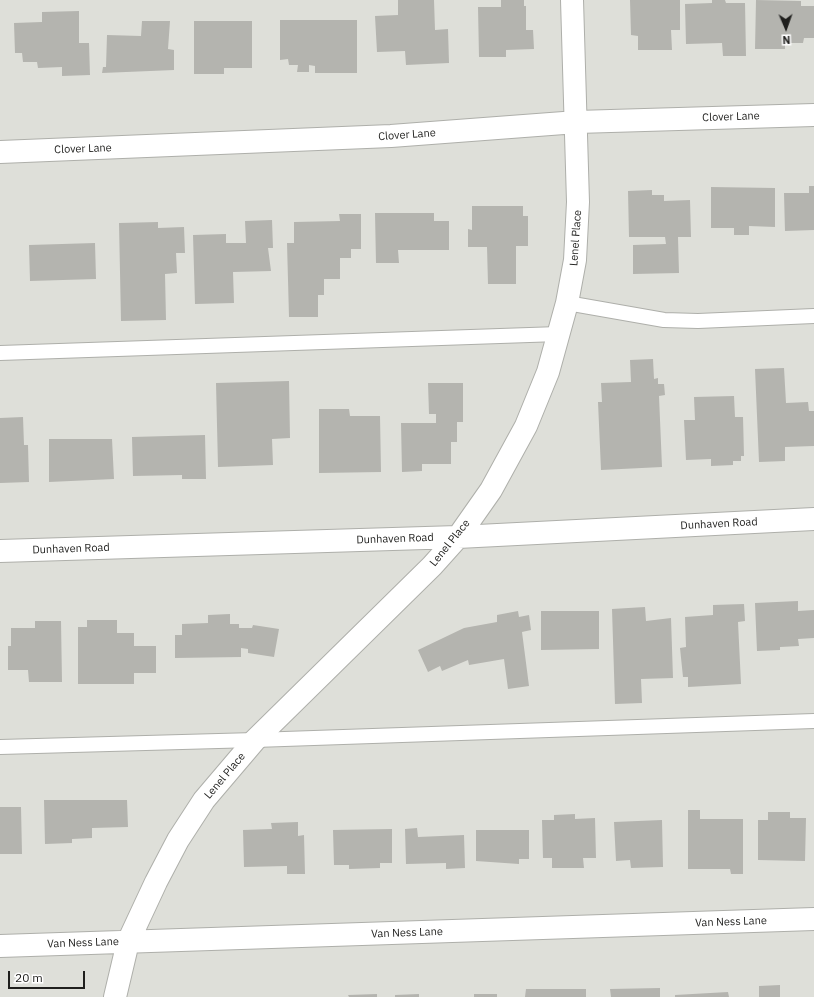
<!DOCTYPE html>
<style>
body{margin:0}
#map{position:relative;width:814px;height:997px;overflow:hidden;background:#dedfd9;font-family:"IBM Plex Sans",sans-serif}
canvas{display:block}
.north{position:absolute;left:766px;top:8px;width:40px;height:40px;-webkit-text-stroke:3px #fff;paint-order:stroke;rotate:178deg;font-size:11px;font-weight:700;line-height:16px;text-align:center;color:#1f1f1d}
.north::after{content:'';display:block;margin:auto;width:14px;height:18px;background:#1f1f1d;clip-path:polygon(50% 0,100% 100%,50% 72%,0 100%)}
.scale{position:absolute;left:8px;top:971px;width:77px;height:18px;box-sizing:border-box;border:2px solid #1f1f1d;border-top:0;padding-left:5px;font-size:12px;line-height:14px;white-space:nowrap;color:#1f1f1d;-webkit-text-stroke:3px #fff;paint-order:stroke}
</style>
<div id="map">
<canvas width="814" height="997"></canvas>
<div class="north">N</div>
<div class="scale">20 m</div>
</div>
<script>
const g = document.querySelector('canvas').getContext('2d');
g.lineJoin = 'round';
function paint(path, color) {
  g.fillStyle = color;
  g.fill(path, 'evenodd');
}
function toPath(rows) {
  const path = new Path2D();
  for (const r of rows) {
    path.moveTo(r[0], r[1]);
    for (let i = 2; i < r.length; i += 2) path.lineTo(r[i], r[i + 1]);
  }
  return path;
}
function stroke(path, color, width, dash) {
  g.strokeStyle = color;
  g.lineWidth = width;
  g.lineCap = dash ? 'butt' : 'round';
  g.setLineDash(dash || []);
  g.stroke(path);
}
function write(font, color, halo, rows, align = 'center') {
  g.font = font + ' "IBM Plex Sans",sans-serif';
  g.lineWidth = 4;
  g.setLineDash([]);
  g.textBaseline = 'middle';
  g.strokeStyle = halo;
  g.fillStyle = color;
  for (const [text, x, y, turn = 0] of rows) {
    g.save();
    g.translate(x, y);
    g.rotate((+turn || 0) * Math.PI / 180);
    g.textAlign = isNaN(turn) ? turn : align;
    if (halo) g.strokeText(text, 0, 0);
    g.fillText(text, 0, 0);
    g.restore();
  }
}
const building = toPath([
 [398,0,434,0,435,30,448,29,449,63,406,65,405,51,377,52,375,16,398,15],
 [501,0,524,0,524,6,526,6,526,30,533,30,534,49,506,50,506,57,479,57,478,7,501,7],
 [630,0,680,0,680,30,671,30,672,50,638,50,638,36,631,35],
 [712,0,725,0,726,3,745,3,746,56,723,56,722,43,686,44,685,4,712,3],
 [756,0,801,1,801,6,814,6,814,38,804,38,803,43,785,43,785,49,755,49],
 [79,11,79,43,89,43,90,75,62,76,62,67,38,68,37,62,23,62,22,53,15,53,14,23,42,22,42,12],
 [280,20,357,20,357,73,315,73,315,66,309,65,309,72,297,72,298,65,289,65,288,59,280,60],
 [142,21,170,21,168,49,174,50,174,70,102,73,103,67,106,67,107,35,141,36],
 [194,21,252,21,252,68,224,68,224,74,194,74],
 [809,186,814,186,814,230,785,231,784,193,809,193],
 [711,187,775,188,775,227,749,226,749,235,734,235,734,228,711,228],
 [652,190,652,195,664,195,664,201,690,200,691,237,678,237,679,273,633,274,633,245,666,244,665,237,629,237,628,191],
 [472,206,523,206,523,216,528,216,528,246,516,246,516,284,488,284,487,247,468,247,468,229,472,230],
 [375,213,434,213,434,221,449,221,449,250,398,250,399,263,376,263],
 [339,214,361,214,361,249,351,249,351,258,340,258,340,279,324,279,324,295,318,295,318,317,289,317,287,243,294,243,294,222,340,221],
 [272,220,273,248,268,248,271,271,233,272,234,303,195,304,193,235,226,234,226,243,246,243,245,221],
 [158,222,158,228,184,227,185,253,176,253,177,273,165,274,166,320,121,321,119,223],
 [95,243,96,279,30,281,29,245],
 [653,359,654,379,658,378,658,384,664,384,665,395,659,396,662,467,601,470,598,402,602,402,601,383,631,382,630,360],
 [784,368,786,403,808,402,809,411,814,411,814,446,785,447,785,461,759,462,755,369],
 [289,381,290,438,272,439,273,465,218,467,216,383],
 [428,383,463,383,463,422,457,422,457,442,451,442,451,464,422,464,422,471,402,472,401,423,436,423,436,414,429,414],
 [734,396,735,417,743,417,744,456,741,456,741,461,733,461,733,465,711,466,711,459,686,460,684,420,695,420,694,397],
 [319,409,349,409,350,416,380,416,381,472,319,473],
 [23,417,24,445,28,445,29,482,0,483,0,418],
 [205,435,206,479,182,479,182,475,133,476,132,437],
 [49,439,112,439,114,479,49,482],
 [798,601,798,611,814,610,814,638,798,639,799,646,780,647,780,650,757,651,755,603],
 [744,604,745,621,738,622,741,684,688,687,688,677,683,677,680,648,686,647,685,617,713,615,713,605],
 [645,607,646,621,671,618,673,678,641,679,642,703,615,704,612,609],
 [518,611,519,617,529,615,531,630,522,632,529,686,508,689,504,659,469,665,468,660,442,671,440,666,428,672,418,650,464,628,497,622,497,615],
 [541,611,599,611,599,649,541,650],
 [230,614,230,624,239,624,239,628,252,628,253,625,279,629,274,657,248,653,248,649,241,648,241,657,175,658,175,635,182,635,182,624,208,623,208,615],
 [87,620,117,620,117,633,134,633,134,646,156,646,156,673,134,673,134,684,78,684,78,627,87,627],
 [35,621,61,621,62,682,29,682,28,670,8,670,8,646,11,646,11,628,35,628],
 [44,800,127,800,128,827,92,828,92,838,72,839,72,843,45,844],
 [0,807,21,807,22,854,0,854],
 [688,810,700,810,700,819,743,819,743,874,731,874,730,869,688,869],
 [768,812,790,812,790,818,806,818,805,861,758,860,758,820,768,820],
 [575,814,575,819,595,818,596,858,583,858,584,868,552,868,552,858,543,858,542,820,554,820,554,815],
 [662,820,663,867,631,868,630,860,616,861,614,822],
 [298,822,298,836,304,835,305,874,287,874,287,866,244,867,243,830,272,829,271,823],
 [417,828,418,837,464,835,465,868,446,869,446,863,406,864,405,829],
 [392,829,392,863,380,863,380,868,349,869,349,865,334,865,333,830],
 [476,830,529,830,529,859,519,859,519,864,476,861],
 [780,985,780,997,759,997,759,986],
 [660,988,660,997,611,997,610,989],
 [526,989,586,989,586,997,525,997],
 [728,992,729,997,675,997,675,995],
 [377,994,377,997,349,997,348,995],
 [419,994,419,997,395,997,395,995],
 [474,994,497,994,497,997,474,997]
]);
const service = toPath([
 [567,303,664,320,698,321,814,316],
 [0,353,559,334],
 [0,747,255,740,814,721]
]);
const minor = toPath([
 [0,152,391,136,577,122,814,115],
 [0,551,458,537,814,519],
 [0,946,814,919],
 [115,997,128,942,156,882,178,840,204,800,255,740,432,566,458,537,491,490,526,426,548,372,567,303,575,260,578,202,572,0]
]);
const streetNames = [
 ["Clover Lane",731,117,-2],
 ["Clover Lane",407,135,-4],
 ["Clover Lane",83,149,-2],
 ["Lenel Place",576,238,-86],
 ["Dunhaven Road",719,524,-3],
 ["Dunhaven Road",395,539,-2],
 ["Lenel Place",450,543,-51],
 ["Dunhaven Road",71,549,-2],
 ["Lenel Place",225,776,-50],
 ["Van Ness Lane",731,922,-2],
 ["Van Ness Lane",407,933,-2],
 ["Van Ness Lane",83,943,-2]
];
paint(building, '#b4b4af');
stroke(service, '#aeafaa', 16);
stroke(minor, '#aeafaa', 24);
stroke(service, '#fff', 14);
stroke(minor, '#fff', 22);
write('11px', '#1f1f1d', '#fff', streetNames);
</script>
